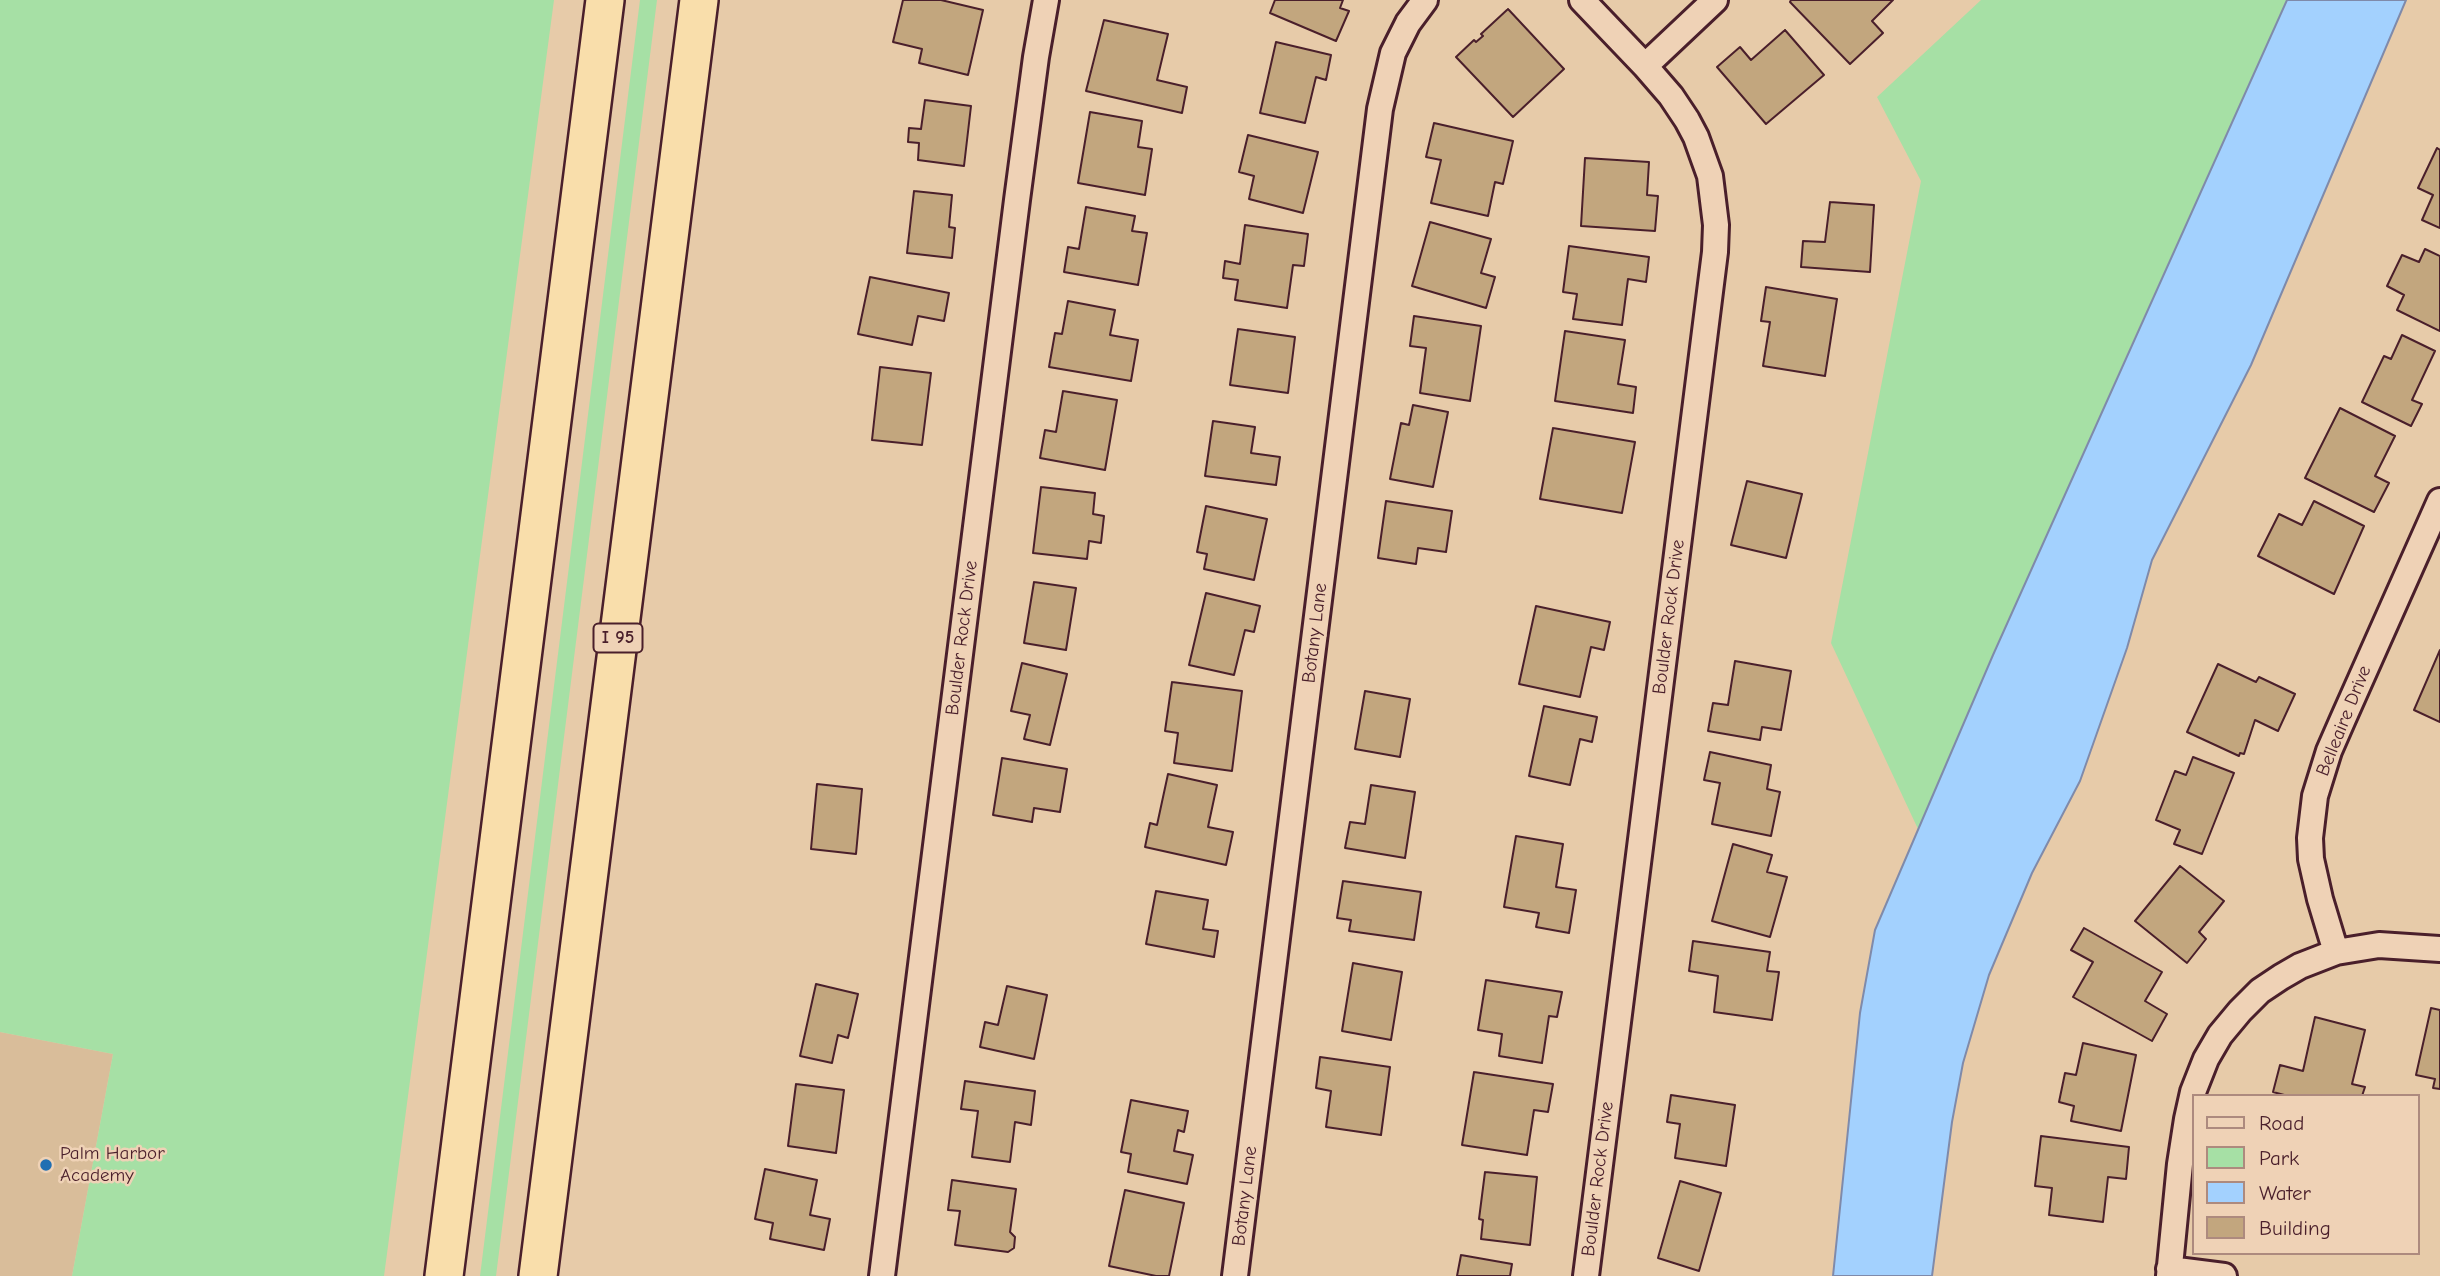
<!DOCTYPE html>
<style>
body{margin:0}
#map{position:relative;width:2440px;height:1276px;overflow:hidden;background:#e7cba9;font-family:"Comic Neue",sans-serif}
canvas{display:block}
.legend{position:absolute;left:2192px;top:1094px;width:228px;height:161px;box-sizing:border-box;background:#efd2b6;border:2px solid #ad8a7e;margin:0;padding:9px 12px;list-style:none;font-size:21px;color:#4a1f2b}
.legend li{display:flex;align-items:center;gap:14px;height:35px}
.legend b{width:35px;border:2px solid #ad8a7e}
</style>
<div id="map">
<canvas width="2440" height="1276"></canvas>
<ul class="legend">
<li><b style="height:9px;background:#efd2b6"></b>Road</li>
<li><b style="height:19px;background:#a6e0a5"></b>Park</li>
<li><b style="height:19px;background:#a3d1fe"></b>Water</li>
<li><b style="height:19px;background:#c2a67e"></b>Building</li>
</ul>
</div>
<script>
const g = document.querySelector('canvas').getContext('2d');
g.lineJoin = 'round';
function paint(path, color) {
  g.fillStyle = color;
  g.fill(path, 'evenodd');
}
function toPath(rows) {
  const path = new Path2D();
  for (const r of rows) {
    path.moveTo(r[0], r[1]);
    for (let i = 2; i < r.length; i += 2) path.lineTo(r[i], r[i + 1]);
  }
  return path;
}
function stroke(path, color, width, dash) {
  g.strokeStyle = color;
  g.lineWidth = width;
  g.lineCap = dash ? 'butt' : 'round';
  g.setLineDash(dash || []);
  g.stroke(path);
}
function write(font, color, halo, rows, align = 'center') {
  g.font = font + ' "Comic Neue",sans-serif';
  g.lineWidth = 5;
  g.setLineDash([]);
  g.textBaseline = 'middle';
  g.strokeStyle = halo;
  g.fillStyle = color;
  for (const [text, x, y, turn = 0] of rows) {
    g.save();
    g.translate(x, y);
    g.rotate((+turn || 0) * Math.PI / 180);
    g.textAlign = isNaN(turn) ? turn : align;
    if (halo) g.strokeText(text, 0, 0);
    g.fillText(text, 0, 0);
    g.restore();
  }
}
const built = toPath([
 [0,1032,113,1054,72,1276,0,1276]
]);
const green = toPath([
 [0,0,554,0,384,1276,72,1276,113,1054,0,1032],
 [640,0,657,0,496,1276,480,1276],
 [1981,0,2287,0,2130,348,1918,829,1831,643,1921,181,1877,97]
]);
const water = toPath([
 [2287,0,2406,0,2251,365,2152,560,2127,648,2080,781,2032,873,1989,975,1963,1063,1952,1122,1932,1276,1833,1276,1860,1013,1875,930,1993,655,2287,0]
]);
const building = toPath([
 [903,0,941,0,983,10,968,75,919,63,922,49,893,42,903,0],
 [1275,0,1343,0,1340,8,1349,11,1336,41,1270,13,1275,0],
 [1791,0,1893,0,1872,21,1883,33,1850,64,1790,2,1791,0],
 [1508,9,1564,69,1513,117,1456,57,1474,40,1476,42,1483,36,1481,34,1508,9],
 [1104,20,1168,34,1157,80,1187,87,1182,113,1086,91,1104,20],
 [1785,30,1824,75,1766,124,1717,67,1740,47,1751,60,1785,30],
 [1276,42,1331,55,1326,80,1316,77,1305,123,1260,113,1276,42],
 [925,100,971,106,964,166,918,160,919,143,908,142,909,128,921,129,925,100],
 [1090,112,1142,121,1138,147,1152,149,1145,195,1078,183,1090,112],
 [1434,123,1513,141,1503,184,1495,182,1488,216,1431,203,1441,160,1426,157,1434,123],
 [1248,135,1318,152,1303,213,1249,199,1254,176,1239,172,1248,135],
 [2437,148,2440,150,2440,228,2422,220,2433,195,2418,188,2437,148],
 [1585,158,1649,162,1647,195,1658,196,1655,231,1581,226,1585,158],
 [914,191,952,195,949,227,955,228,952,258,907,253,914,191],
 [1830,202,1874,205,1870,272,1801,267,1803,241,1825,242,1830,202],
 [1086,207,1135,216,1132,231,1147,233,1138,285,1064,272,1068,247,1079,249,1086,207],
 [1430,222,1491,239,1481,273,1495,277,1486,308,1412,286,1430,222],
 [1245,225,1308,234,1304,266,1293,265,1287,308,1235,300,1238,280,1223,278,1225,261,1240,264,1245,225],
 [1569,246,1649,257,1646,282,1628,279,1622,325,1573,319,1577,294,1563,292,1569,246],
 [2425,249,2440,256,2440,331,2397,310,2404,295,2387,286,2402,255,2419,262,2425,249],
 [870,277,949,293,944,321,918,316,912,345,858,334,870,277],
 [1766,287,1837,299,1825,376,1763,366,1770,322,1761,321,1766,287],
 [1068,301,1115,310,1110,335,1138,340,1131,381,1049,367,1055,333,1062,334,1068,301],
 [1414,316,1481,326,1470,401,1420,393,1426,348,1410,346,1414,316],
 [1238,329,1295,337,1288,393,1230,385,1238,329],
 [1565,331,1625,340,1618,384,1636,387,1633,413,1555,401,1565,331],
 [2402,335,2435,351,2412,400,2422,404,2411,426,2362,402,2384,356,2391,359,2402,335],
 [880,367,931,373,922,445,872,440,880,367],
 [1063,391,1117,400,1105,470,1040,458,1045,430,1056,432,1063,391],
 [1413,405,1448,412,1433,487,1390,479,1401,423,1409,425,1413,405],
 [2340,408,2395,436,2375,476,2389,483,2374,512,2305,478,2340,408],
 [1213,421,1255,427,1251,453,1280,457,1276,485,1205,476,1213,421],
 [1553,428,1635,442,1622,513,1540,499,1553,428],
 [1747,481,1802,494,1786,558,1731,545,1747,481],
 [1041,487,1095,493,1093,514,1104,516,1101,543,1089,541,1087,559,1033,553,1041,487],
 [1386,501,1452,511,1446,552,1418,548,1416,564,1378,558,1386,501],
 [2314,501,2364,526,2334,594,2258,556,2279,514,2302,525,2314,501],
 [1206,506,1267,519,1254,580,1204,569,1207,554,1197,552,1206,506],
 [1034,582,1076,588,1066,650,1024,643,1034,582],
 [1206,593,1260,606,1254,632,1245,630,1234,675,1189,665,1206,593],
 [1536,606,1610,622,1604,650,1591,647,1580,697,1519,684,1536,606],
 [2440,650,2440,722,2414,710,2440,650],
 [1735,661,1791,671,1781,730,1762,727,1760,740,1708,731,1713,703,1728,705,1735,661],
 [1022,663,1067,674,1050,745,1024,739,1030,715,1011,711,1022,663],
 [2218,664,2256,682,2259,677,2295,694,2278,731,2255,720,2244,754,2240,753,2239,756,2187,732,2218,664],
 [1172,682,1242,691,1232,771,1174,763,1178,733,1165,731,1172,682],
 [1365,691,1410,699,1400,757,1355,749,1365,691],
 [1544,706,1597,717,1592,742,1580,739,1570,785,1529,776,1544,706],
 [1710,752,1771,765,1767,789,1780,792,1771,836,1712,824,1720,783,1704,780,1710,752],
 [2193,757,2234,773,2202,854,2174,844,2180,830,2156,820,2175,771,2186,775,2193,757],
 [1002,758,1067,769,1060,812,1034,808,1032,822,993,815,1002,758],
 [1168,774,1217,785,1208,827,1233,832,1226,865,1145,847,1150,823,1157,825,1168,774],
 [817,784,862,789,856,854,811,849,817,784],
 [1371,785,1415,792,1405,858,1345,848,1350,822,1365,824,1371,785],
 [1516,836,1563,844,1556,887,1576,890,1569,933,1536,927,1539,913,1504,907,1516,836],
 [1733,844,1772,855,1767,872,1787,877,1770,937,1712,921,1733,844],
 [2180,866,2224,901,2199,932,2206,939,2187,963,2135,921,2180,866],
 [1343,881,1421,892,1414,940,1349,931,1351,920,1337,918,1343,881],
 [1156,891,1208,900,1203,929,1218,931,1214,957,1146,944,1156,891],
 [2084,928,2162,972,2145,1001,2167,1014,2152,1041,2073,997,2093,962,2071,950,2084,928],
 [1693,941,1770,952,1767,971,1779,972,1772,1020,1714,1012,1718,976,1689,971,1693,941],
 [1353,963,1402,972,1391,1040,1342,1031,1353,963],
 [1486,980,1562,992,1557,1017,1549,1016,1542,1063,1499,1056,1502,1034,1478,1030,1486,980],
 [816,984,858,994,848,1038,838,1035,832,1063,800,1056,816,984],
 [1007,986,1047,995,1034,1059,980,1047,985,1022,998,1025,1007,986],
 [2431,1008,2440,1010,2440,1089,2433,1088,2435,1079,2416,1075,2431,1008],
 [2315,1017,2365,1030,2352,1084,2365,1087,2362,1096,2288,1096,2273,1092,2280,1065,2303,1071,2315,1017],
 [2083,1043,2136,1055,2121,1131,2071,1121,2074,1106,2059,1102,2065,1073,2076,1075,2083,1043],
 [1320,1057,1390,1067,1381,1135,1326,1127,1331,1091,1316,1088,1320,1057],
 [1474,1072,1553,1084,1548,1112,1534,1110,1527,1155,1462,1145,1474,1072],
 [965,1081,1035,1091,1031,1125,1015,1122,1010,1162,972,1157,978,1111,961,1109,965,1081],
 [796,1084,844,1090,836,1153,788,1146,796,1084],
 [1671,1095,1735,1105,1726,1166,1675,1158,1680,1124,1667,1122,1671,1095],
 [1131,1100,1188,1111,1184,1132,1178,1130,1174,1151,1193,1155,1187,1184,1128,1172,1131,1154,1121,1152,1131,1100],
 [2041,1136,2129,1147,2126,1179,2108,1177,2103,1222,2049,1215,2052,1188,2035,1186,2041,1136],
 [765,1169,817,1180,810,1215,830,1219,824,1250,770,1239,773,1223,755,1219,765,1169],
 [1485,1172,1537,1177,1530,1245,1481,1239,1483,1220,1479,1219,1485,1172],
 [952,1180,1016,1189,1010,1232,1015,1237,1014,1248,1008,1252,955,1245,960,1211,948,1210,952,1180],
 [1680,1181,1721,1193,1699,1271,1658,1258,1680,1181],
 [1125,1190,1184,1203,1169,1276,1156,1276,1109,1266,1125,1190],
 [1461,1255,1512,1264,1510,1276,1457,1276,1461,1255]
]);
const minor = toPath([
 [1582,0,1645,66,1671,96,1687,120,1696,137,1710,176,1716,225,1715,252,1586,1276],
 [1645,66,1715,0],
 [2336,952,2320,899,2311,859,2310,838,2315,796,2329,751,2343,719,2440,501],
 [2169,1269,2224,1276],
 [882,1276,1017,200,1036,57,1046,0],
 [1235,1276,1380,109,1393,53,1408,23,1425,0],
 [2169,1276,2180,1164,2187,1119,2193,1092,2206,1059,2220,1035,2240,1011,2260,991,2281,977,2300,966,2336,952,2379,945,2440,949]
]);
const highway = toPath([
 [444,1276,605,0],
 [538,1276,699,0]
]);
const markers = [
 [46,1165,7,"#1f6fb2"]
];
const shields = [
 [618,638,49]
];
const shieldNames = [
 ["I 95",618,638]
];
const streetNames = [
 ["Boulder Rock Drive",1669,617,-83],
 ["Botany Lane",1315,633,-83],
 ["Boulder Rock Drive",962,638,-83],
 ["Belleaire Drive",2344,721,-68],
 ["Boulder Rock Drive",1598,1179,-83],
 ["Botany Lane",1245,1196,-83]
];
const poiNames = [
 ["Palm Harbor",60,1154],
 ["Academy",60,1176]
];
paint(built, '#d9bd9a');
paint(green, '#a6e0a5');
paint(water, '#a3d1fe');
stroke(water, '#7f8aaa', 2);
paint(building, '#c2a67e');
stroke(building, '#4a1f2b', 2);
stroke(minor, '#4a1f2b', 30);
stroke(highway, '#4a1f2b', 42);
stroke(minor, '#efd2b6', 24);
stroke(highway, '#f9deab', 37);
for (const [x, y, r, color] of markers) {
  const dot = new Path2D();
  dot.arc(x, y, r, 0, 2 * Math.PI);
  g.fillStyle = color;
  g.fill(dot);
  stroke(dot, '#efd2b6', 2.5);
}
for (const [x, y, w] of shields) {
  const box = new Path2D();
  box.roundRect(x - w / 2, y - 14.5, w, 29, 5);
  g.fillStyle = '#efd2b6';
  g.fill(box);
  stroke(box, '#4a1f2b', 2);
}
write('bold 18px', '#4a1f2b', null, shieldNames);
write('19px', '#4a1f2b', '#efd2b6', streetNames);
write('19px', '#4a1f2b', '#efd2b6', poiNames, 'left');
</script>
